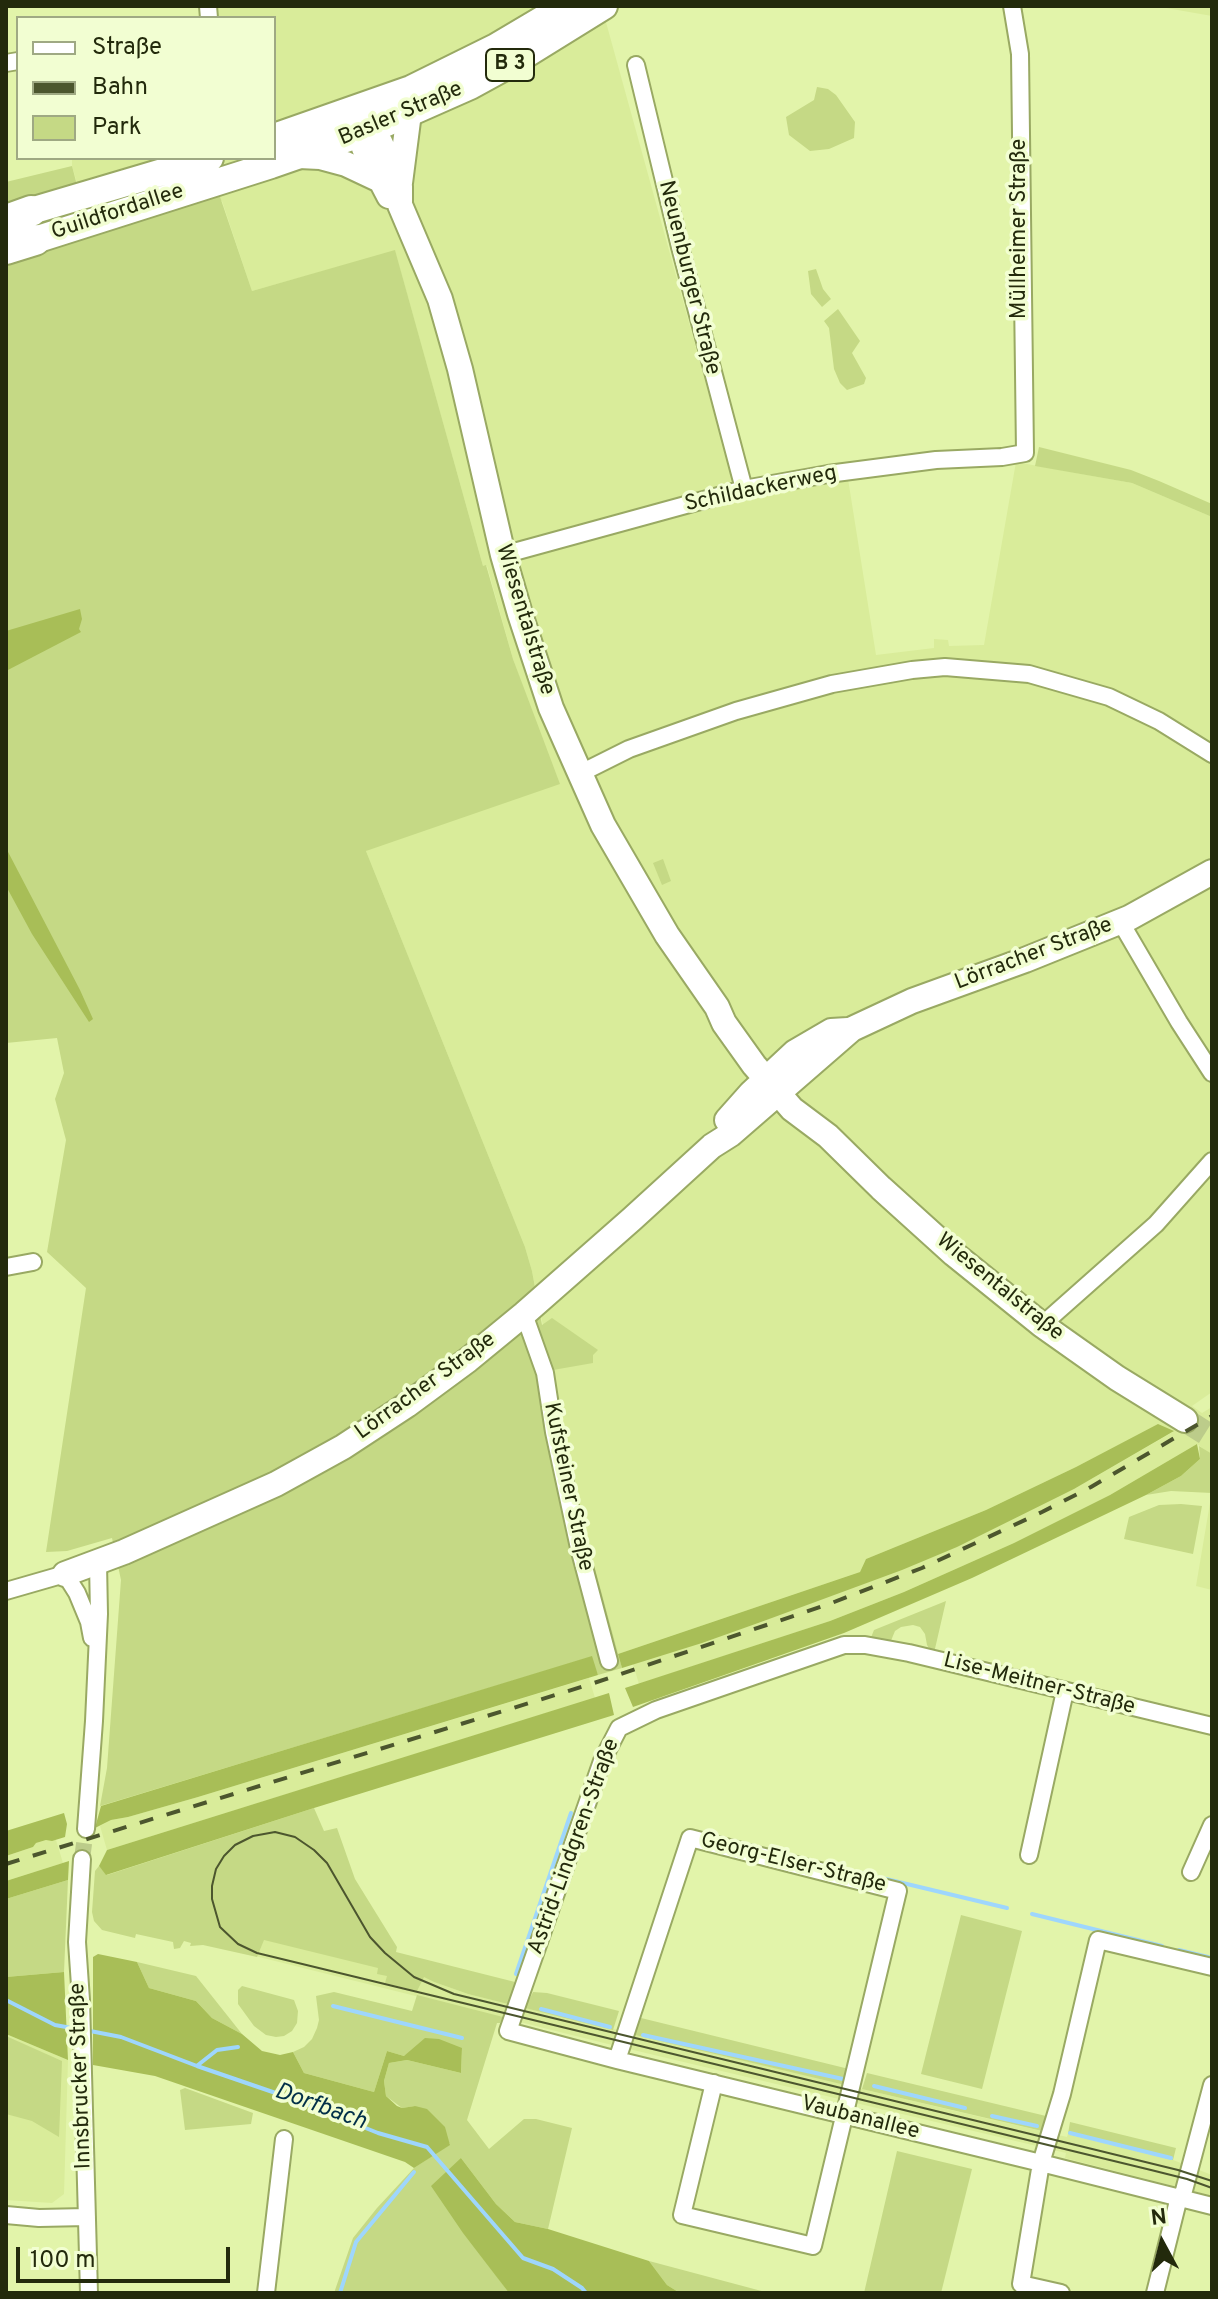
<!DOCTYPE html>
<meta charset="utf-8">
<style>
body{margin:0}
#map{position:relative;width:1218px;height:2299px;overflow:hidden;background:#e2f4aa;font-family:Overpass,sans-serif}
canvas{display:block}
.frame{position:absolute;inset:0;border:8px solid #232a0c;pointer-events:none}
.legend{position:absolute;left:16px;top:16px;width:260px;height:144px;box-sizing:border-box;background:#f2fed2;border:2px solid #9fa983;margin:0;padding:10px 14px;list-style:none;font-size:24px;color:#232a0c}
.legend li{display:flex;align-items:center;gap:16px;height:40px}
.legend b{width:40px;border:2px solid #9fa983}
.north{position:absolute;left:1122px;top:2203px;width:80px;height:80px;-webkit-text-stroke:6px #f2fed2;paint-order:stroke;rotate:353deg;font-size:22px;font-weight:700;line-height:32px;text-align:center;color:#232a0c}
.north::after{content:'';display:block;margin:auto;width:28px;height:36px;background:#232a0c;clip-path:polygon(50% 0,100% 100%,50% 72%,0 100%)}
.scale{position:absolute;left:16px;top:2247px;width:214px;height:36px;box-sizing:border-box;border:4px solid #232a0c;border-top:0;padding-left:10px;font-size:24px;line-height:28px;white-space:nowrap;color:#232a0c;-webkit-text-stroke:6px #f2fed2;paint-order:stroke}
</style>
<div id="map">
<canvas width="1218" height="2299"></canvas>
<div class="frame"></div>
<ul class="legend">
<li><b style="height:10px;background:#fff"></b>Straße</li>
<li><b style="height:10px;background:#4c562e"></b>Bahn</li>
<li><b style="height:22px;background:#c5d985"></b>Park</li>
</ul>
<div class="north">N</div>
<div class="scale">100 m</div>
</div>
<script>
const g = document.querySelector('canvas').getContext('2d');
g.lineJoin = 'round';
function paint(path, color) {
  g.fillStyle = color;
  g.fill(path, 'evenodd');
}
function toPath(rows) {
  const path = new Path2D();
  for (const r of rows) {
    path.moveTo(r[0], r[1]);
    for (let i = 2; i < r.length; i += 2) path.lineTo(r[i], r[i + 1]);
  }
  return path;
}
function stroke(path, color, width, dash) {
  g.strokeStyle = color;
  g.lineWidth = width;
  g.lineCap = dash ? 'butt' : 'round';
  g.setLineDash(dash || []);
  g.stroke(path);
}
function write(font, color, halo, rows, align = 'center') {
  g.font = font + ' Overpass,sans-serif';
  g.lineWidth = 7;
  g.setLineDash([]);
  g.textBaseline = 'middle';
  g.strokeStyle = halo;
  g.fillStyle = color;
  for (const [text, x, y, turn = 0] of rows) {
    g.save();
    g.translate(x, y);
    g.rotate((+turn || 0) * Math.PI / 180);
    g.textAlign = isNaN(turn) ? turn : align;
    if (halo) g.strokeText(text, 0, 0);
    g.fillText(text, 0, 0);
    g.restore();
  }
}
const built = toPath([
 [210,6,621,6,604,15,738,500,848,479,876,655,934,648,934,639,948,640,949,646,984,645,1016,462,1132,483,1212,517,1212,1392,1192,1406,1202,1413,1212,1407,1212,1455,1197,1444,1110,1495,1014,1543,904,1592,830,1621,639,1684,633,1664,761,1622,1074,1489,1173,1432,1158,1425,1076,1467,986,1510,866,1559,860,1572,618,1654,583,1524,532,1271,525,1247,366,851,532,714,513,659,487,566,483,566,395,251,252,291,222,201,90,227,72,166,72,158,274,158,274,18,211,18],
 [1155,6,1212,6,1212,16],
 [1210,1503,1212,1503,1212,1590,1196,1586],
 [589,1678,595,1698,107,1850,100,1826,111,1820,128,1817,198,1797],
 [46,1840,56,1840,63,1863,6,1881,6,1856,33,1847,36,1843],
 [207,1906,380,1941,415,1971,434,1982,468,1994,946,2109,1067,2137,1068,2134,1071,2135,1173,2160,1212,2175,1212,2196,1065,2158,1066,2153,608,2044,239,1952],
 [6,2034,68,2060,64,2194,52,2203,6,2200]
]);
const green = toPath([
 [817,87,828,89,836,95,855,122,854,138,829,149,810,151,789,135,786,117,814,100],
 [72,166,78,189,6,213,6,182],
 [217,188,252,291,395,250,483,566,486,565,513,659,560,784,366,851,525,1247,532,1271,542,1325,552,1318,598,1350,593,1355,593,1363,553,1370,583,1524,622,1668,598,1675,591,1657,100,1806,107,1768,121,1580,112,1538,67,1551,46,1552,86,1288,47,1252,66,1140,55,1099,64,1073,57,1038,6,1043,6,255],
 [816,269,823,289,831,299,822,307,811,294,808,271],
 [838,309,860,341,852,353,866,378,864,384,847,390,840,383,834,369,829,328,824,321],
 [1039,447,1131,470,1159,481,1212,504,1212,517,1132,483,1035,466],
 [663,859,671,881,662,885,653,863],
 [1199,1446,1212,1454,1212,1493,1171,1491,1146,1495,1181,1476,1200,1459],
 [1181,1504,1202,1506,1193,1554,1124,1539,1129,1517,1159,1505],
 [946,1601,934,1653,931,1652,927,1645,925,1634,920,1627,913,1625,901,1627,895,1631,890,1643,870,1640,874,1630],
 [314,1808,324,1831,337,1828,355,1879,397,1947,396,1952,515,1982,508,2004,468,1994,434,1982,424,1977,417,1991,385,1983,387,1976,377,1974,378,1968,264,1940,257,1957,203,1945,190,1946,191,1943,184,1941,180,1948,174,1949,173,1942,136,1934,135,1938,102,1930,94,1921,92,1912,95,1871,99,1866,107,1875],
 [68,1880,64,1972,6,1977,6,1899],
 [961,1915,1022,1931,982,2089,921,2074],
 [137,1962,196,1976,242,2034,212,2018,196,2001,149,1988],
 [242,1986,294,2000,298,2011,297,2023,292,2031,284,2036,276,2037,266,2035,254,2026,238,2004,238,1990],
 [334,1992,412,2011,417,1995,503,2017,500,2023,497,2023,467,2120,489,2149,524,2119,536,2119,572,2128,548,2229,515,2222,496,2204,461,2158,457,2222,509,2293,334,2293,353,2238,377,2208,414,2168,450,2144,415,2106,402,2108,386,2096,384,2081,389,2063,407,2060,461,2073,462,2048,404,2056,387,2051,374,2092,304,2073,293,2052,304,2047,312,2039,317,2028,319,2020,316,1996],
 [533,1992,547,1993,619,2011,613,2030,525,2008],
 [637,2017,849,2069,845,2085,631,2034],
 [6,2036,62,2061,59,2137,32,2121,6,2114],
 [867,2073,1046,2116,1042,2131,862,2089],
 [185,2088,253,2113,251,2124,185,2130,180,2090],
 [1070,2122,1176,2148,1173,2160,1068,2134],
 [897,2151,972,2169,941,2293,864,2293],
 [649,2261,769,2293,680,2293,667,2285]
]);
const forest = toPath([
 [80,609,82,619,79,629,81,632,6,671,6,631],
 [6,848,80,990,93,1019,89,1022,32,934,6,886],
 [1158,1424,1174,1431,1074,1489,957,1547,902,1570,761,1622,702,1643,622,1668,618,1654,860,1572,866,1559,986,1510,1076,1467],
 [1197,1444,1200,1459,1181,1476,1146,1495,972,1578,844,1633,633,1707,625,1688,830,1621,904,1592,1014,1543,1110,1495],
 [592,1656,598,1675,198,1797,128,1817,111,1820,95,1828,101,1806],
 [609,1693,614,1715,314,1808,106,1875,99,1866,107,1850],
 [64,1813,67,1824,65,1837,52,1841,46,1840,36,1843,33,1847,6,1856,6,1831],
 [69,1861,68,1880,6,1899,6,1881],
 [98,1954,137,1962,149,1988,196,2001,212,2018,242,2034,262,2051,280,2055,293,2052,304,2073,374,2092,387,2051,404,2056,425,2038,439,2039,462,2048,461,2073,407,2060,389,2063,384,2081,386,2096,397,2106,402,2108,415,2106,427,2109,445,2127,450,2145,414,2168,405,2162,155,2076,93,2065,93,1957],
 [64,1972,68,2060,6,2034,6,1977],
 [461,2158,496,2204,515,2222,548,2229,649,2261,667,2285,680,2293,509,2293,463,2233,431,2186]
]);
const stream = toPath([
 [857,1872,1007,1908],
 [1032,1914,1162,1946],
 [1179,1950,1212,1958],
 [516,1974,571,1813],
 [6,2000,55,2025,77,2029],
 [333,2006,462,2038],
 [541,2009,610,2027],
 [85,2030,121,2037,197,2066,296,2100,378,2133,427,2147,523,2258,553,2269,582,2288,586,2293],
 [643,2035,843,2079],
 [198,2065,217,2050,238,2047],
 [874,2086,965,2108],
 [992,2116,1037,2126],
 [1070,2133,1171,2158],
 [340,2293,356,2242,414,2172]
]);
const streetTunnel = toPath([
 [82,1859,86,1829]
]);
const secondaryTunnel = toPath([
 [1185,1420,1212,1437]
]);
const street = toPath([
 [208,6,209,18],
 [6,63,18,61],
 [636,65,680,247,744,489],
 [503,555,744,489,828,474,936,460,1002,457,1025,453,1020,54,1012,6],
 [579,774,629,749,736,711,832,684,912,670,945,667,1029,674,1109,697,1159,721,1212,754],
 [1120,921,1179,1022,1212,1073],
 [6,1267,33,1262],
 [524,1314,545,1373,554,1432,579,1548,609,1661],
 [1042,1325,1156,1224,1212,1161],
 [6,1591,65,1574,77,1593,89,1622,92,1638],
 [1212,1726,909,1653,865,1645,844,1645,656,1710,619,1728,602,1761,508,2031,617,2060,1041,2163,1212,2206],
 [86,1829,94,1721,99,1614,98,1563],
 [1029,1855,1065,1691],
 [82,1859,77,1942,81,2000,89,2293],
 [1191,1872,1212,1825],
 [617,2060,690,1838,898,1891,813,2246,682,2215,714,2083],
 [1182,2198,1212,2085],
 [6,2215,39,2218,87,2217],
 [266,2293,284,2139],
 [1061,2293,1021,2284,1041,2163,1062,2094,1098,1940,1212,1967],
 [1155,2293,1179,2197]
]);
const secondary = toPath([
 [363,124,366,132,364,148,389,196],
 [366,132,380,142,400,186,400,205,440,299,460,369,503,555,520,614,551,708,603,825,667,935,717,1007,724,1023,754,1065,792,1109,828,1136,881,1188,954,1254,1042,1325,1117,1378,1185,1420],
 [299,156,320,157,346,164,380,180],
 [400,183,409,113],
 [727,1120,751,1093,795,1052,831,1031,848,1030],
 [65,1574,124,1552,276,1484,343,1447,407,1405,468,1360,524,1314,632,1219,712,1146,731,1134,852,1029,912,1001,1025,960,1129,918,1212,872]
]);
const primary = toPath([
 [274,137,411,89,496,47,565,6],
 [31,211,210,158],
 [35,240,271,165,366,132,470,86,512,63,604,6]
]);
const highway = toPath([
 [6,220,31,211],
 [6,249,35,240]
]);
const tram = toPath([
 [1212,2181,1178,2170,1084,2147,454,1994,414,1977,385,1953,370,1937,327,1863,314,1850,295,1837,275,1832,253,1836,235,1845,224,1856,216,1869,212,1886,212,1899,220,1927,238,1944,257,1953,1151,2170,1187,2179,1212,2188]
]);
const rail = toPath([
 [6,1864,591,1684,829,1604,922,1568,1042,1512,1091,1487,1212,1416]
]);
const shields = [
 [510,65,48]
];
const shieldNames = [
 ["B 3",510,65]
];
const streetNames = [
 ["Basler Straße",401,115,-23],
 ["Guildfordallee",118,213,-18],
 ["Müllheimer Straße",1021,229,-90],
 ["Neuenburger Straße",688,278,76],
 ["Schildackerweg",761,490,-12],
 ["Wiesentalstraße",524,620,73],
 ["Lörracher Straße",1034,955,-21],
 ["Wiesentalstraße",999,1288,39],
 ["Lörracher Straße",426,1387,-36],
 ["Kufsteiner Straße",567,1487,78],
 ["Lise-Meitner-Straße",1039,1685,14],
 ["Astrid-Lindgren-Straße",575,1847,-70],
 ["Georg-Elser-Straße",793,1864,14],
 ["Innsbrucker Straße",82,2076,-92],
 ["Vaubanallee",860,2119,14]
];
const waterNames = [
 ["Dorfbach",320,2108,20]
];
paint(built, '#d9ec9a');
paint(green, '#c5d985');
paint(forest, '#a8be57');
stroke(stream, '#9ed6fd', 4);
stroke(streetTunnel, '#bccc8a', 16, [16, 8]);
stroke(secondaryTunnel, '#bccc8a', 24, [24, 12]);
stroke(street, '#99a963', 20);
stroke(secondary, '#99a963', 28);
stroke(primary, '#99a963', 30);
stroke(highway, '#99a963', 34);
stroke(street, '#fff', 16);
stroke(secondary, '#fff', 24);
stroke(primary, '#fff', 26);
stroke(highway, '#fff', 30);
stroke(tram, '#4c562e', 2);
stroke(rail, '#4c562e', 4, [14, 14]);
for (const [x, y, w] of shields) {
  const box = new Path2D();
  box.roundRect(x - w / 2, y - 16, w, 32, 6);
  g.fillStyle = '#f2fed2';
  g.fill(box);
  stroke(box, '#232a0c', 2);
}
write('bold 20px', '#232a0c', null, shieldNames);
write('22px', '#232a0c', '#f2fed2', streetNames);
write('italic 24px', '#023049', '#f2fed2', waterNames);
</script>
